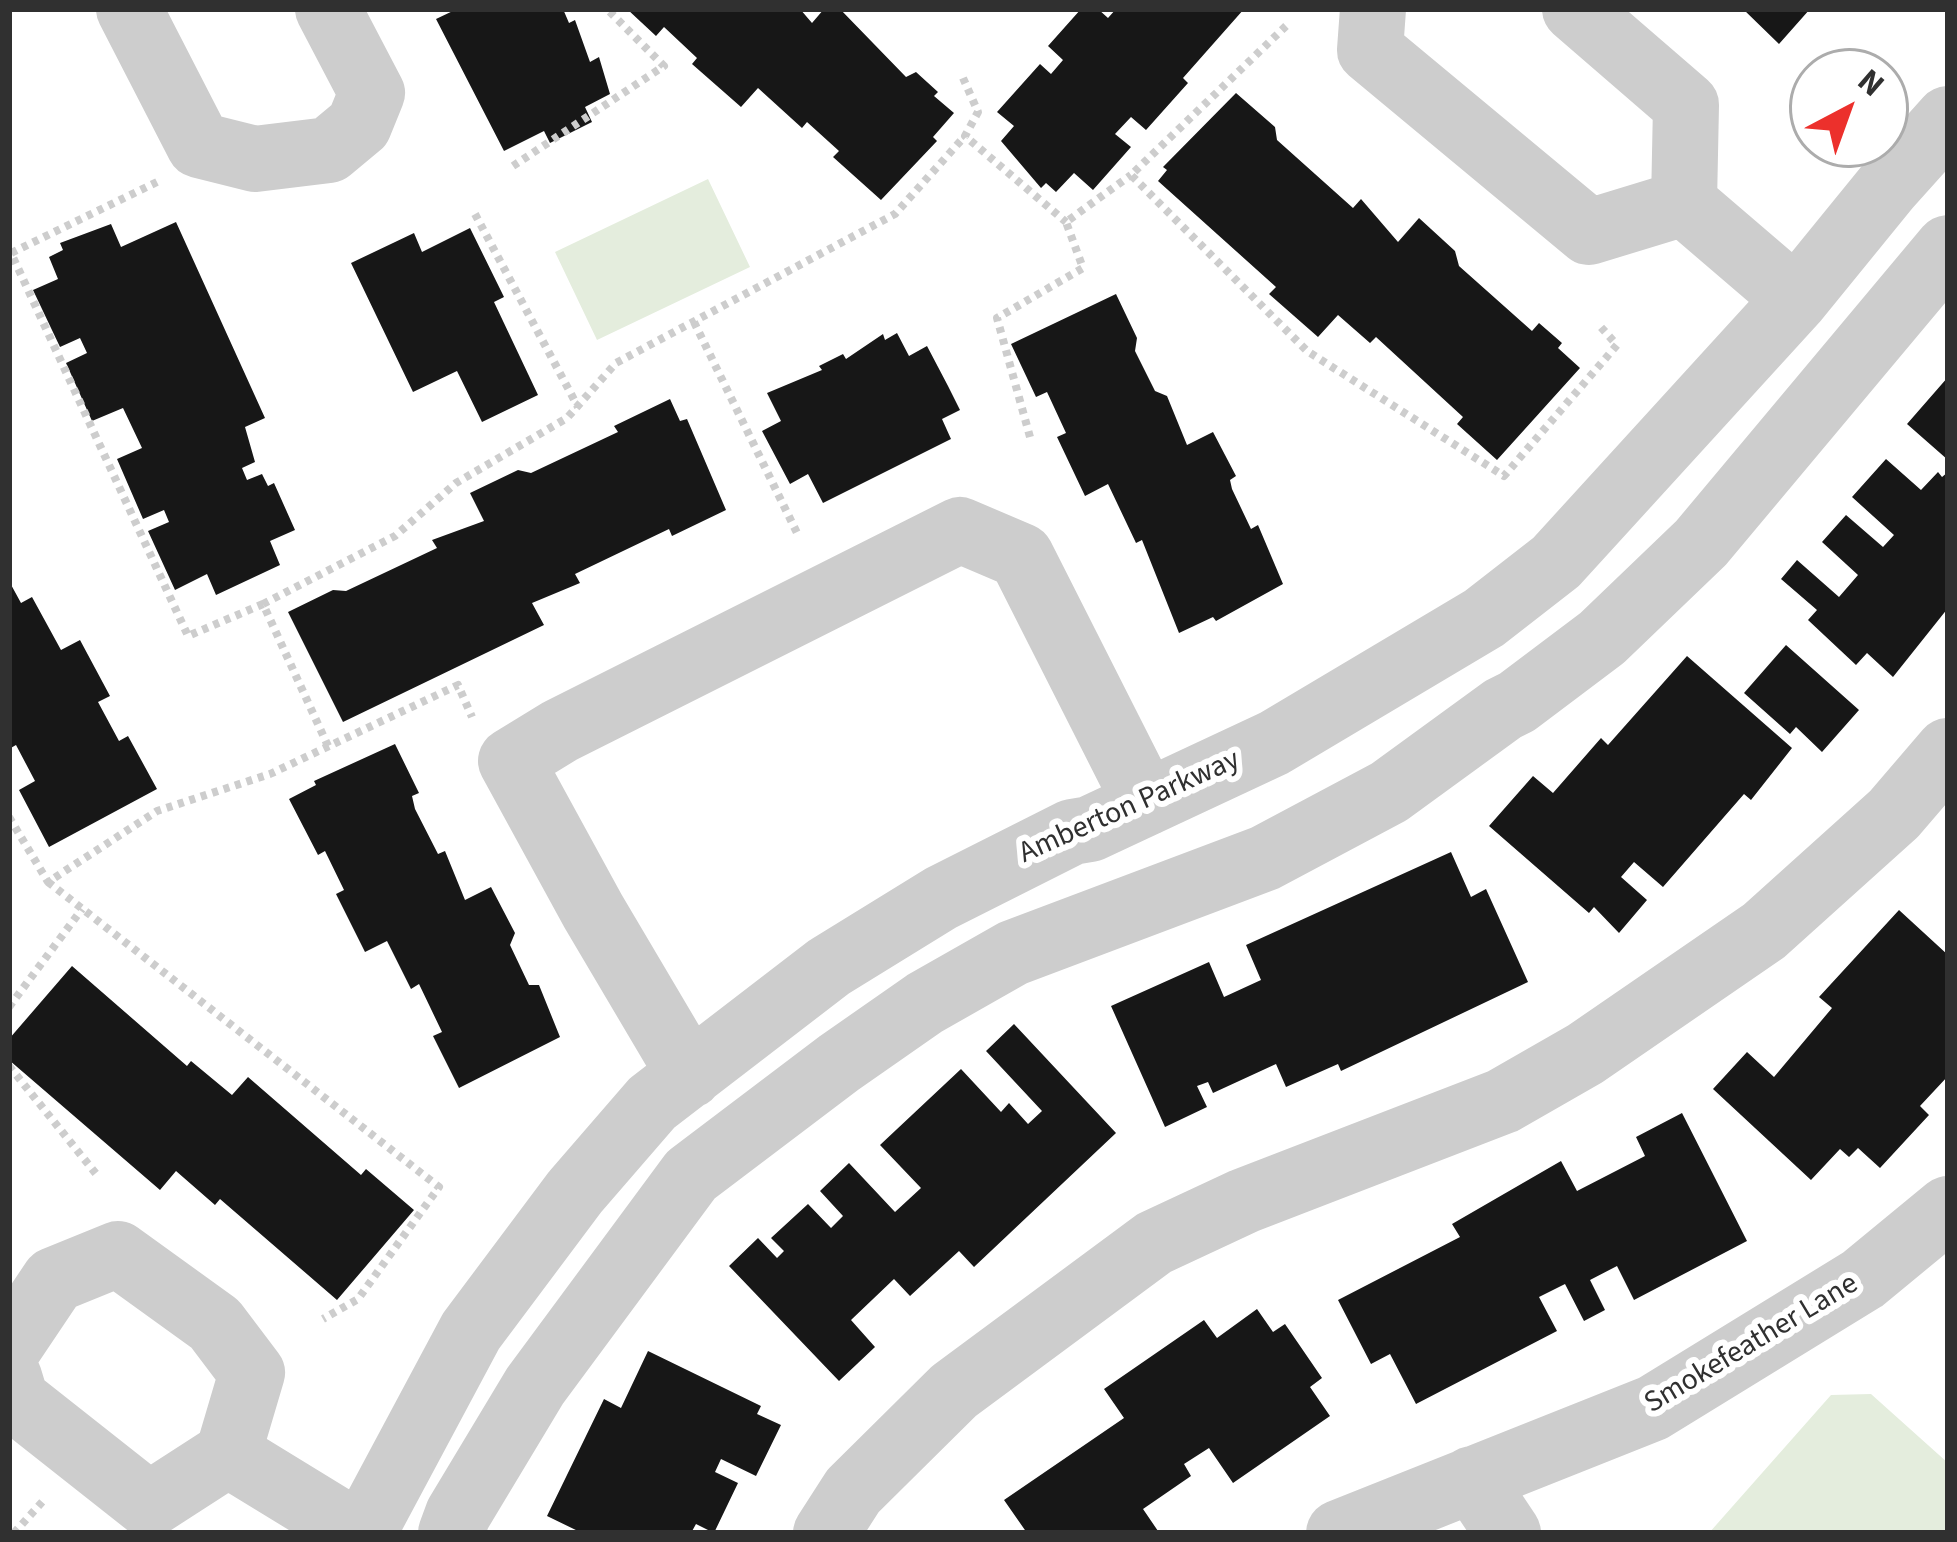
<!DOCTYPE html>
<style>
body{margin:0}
#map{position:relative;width:1957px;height:1542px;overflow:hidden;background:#fff;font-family:"Source Sans 3",sans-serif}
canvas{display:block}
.frame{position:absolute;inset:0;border:12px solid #303030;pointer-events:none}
.north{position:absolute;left:1789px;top:48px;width:120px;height:120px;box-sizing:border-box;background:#fff;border:3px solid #acacac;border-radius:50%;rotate:41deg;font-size:33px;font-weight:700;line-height:48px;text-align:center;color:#303030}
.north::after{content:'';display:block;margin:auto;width:42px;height:54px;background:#ec302c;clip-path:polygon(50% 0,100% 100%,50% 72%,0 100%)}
</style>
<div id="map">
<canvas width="1957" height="1542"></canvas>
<div class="frame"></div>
<div class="north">N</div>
</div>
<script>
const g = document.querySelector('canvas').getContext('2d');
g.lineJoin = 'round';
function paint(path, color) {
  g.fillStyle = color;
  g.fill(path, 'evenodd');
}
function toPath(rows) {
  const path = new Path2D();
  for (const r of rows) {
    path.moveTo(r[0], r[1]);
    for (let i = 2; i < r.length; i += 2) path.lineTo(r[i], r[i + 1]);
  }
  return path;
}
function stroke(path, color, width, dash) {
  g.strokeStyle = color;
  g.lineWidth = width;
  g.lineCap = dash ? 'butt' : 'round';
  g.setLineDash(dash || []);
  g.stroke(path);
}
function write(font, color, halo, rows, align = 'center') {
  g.font = font + ' "Source Sans 3",sans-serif';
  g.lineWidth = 12;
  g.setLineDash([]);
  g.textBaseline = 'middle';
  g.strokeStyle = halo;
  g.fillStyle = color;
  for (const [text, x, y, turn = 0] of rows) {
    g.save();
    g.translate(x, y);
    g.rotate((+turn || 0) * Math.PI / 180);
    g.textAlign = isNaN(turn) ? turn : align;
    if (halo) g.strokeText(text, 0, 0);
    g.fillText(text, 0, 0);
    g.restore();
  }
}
const green = toPath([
 [708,179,750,267,597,340,555,252],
 [1871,1394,1948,1463,1948,1533,1709,1533,1831,1395]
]);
const building = toPath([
 [457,9,563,9,569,23,575,20,590,62,599,57,610,94,585,107,592,122,550,143,544,131,504,151,436,19],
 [627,9,800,9,812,23,824,9,840,9,906,77,916,72,938,92,934,96,954,113,933,137,937,141,881,200,833,157,839,151,807,122,802,128,758,88,741,107,692,64,697,58,664,27,656,36],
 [1081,9,1098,9,1108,18,1116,9,1244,9,1183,78,1188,83,1146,130,1131,117,1115,134,1131,147,1093,190,1074,173,1056,192,1046,183,1041,188,1001,141,1014,126,997,112,1040,64,1051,74,1063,60,1048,46],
 [1743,9,1810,9,1779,44],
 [1236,93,1275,127,1277,140,1353,208,1361,199,1398,242,1419,218,1455,251,1459,266,1532,331,1539,323,1562,343,1558,348,1580,368,1497,460,1457,424,1463,417,1376,337,1370,343,1338,315,1318,337,1269,294,1276,287,1158,181,1167,170,1163,167],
 [176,222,265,418,245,427,255,462,242,468,247,480,262,474,268,486,274,483,295,530,270,541,280,565,216,595,207,574,175,590,148,531,169,522,164,510,143,519,117,459,142,448,123,408,92,421,66,363,87,353,80,338,60,347,33,290,58,279,49,257,63,250,60,243,111,224,121,247],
 [470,228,504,297,494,302,538,395,482,422,457,371,413,392,351,263,414,233,422,252],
 [1116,294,1137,338,1135,351,1155,391,1167,396,1187,445,1213,432,1236,476,1230,480,1232,489,1251,529,1258,525,1283,584,1216,621,1213,617,1179,633,1142,540,1136,543,1108,484,1085,496,1057,437,1066,433,1047,392,1036,397,1011,344],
 [897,333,909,356,927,346,948,386,960,410,942,419,951,439,823,503,808,474,790,484,762,431,781,421,767,393,822,370,819,366,843,354,846,359,883,334,885,340],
 [1948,377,1948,460,1907,424],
 [670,399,680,421,687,419,726,510,672,536,669,529,575,574,580,583,532,603,544,625,343,722,288,612,333,590,346,591,437,548,432,540,484,521,470,493,518,470,531,473,618,432,614,426],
 [1886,459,1921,490,1938,472,1942,477,1948,472,1948,608,1893,677,1867,653,1856,665,1808,620,1817,610,1781,579,1797,560,1839,597,1858,575,1822,542,1846,515,1883,547,1894,535,1852,497],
 [9,581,21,603,32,597,61,650,80,640,110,696,98,702,119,741,128,736,157,789,49,847,19,790,35,781,16,745,9,749],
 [1786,645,1859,710,1822,752,1796,727,1790,734,1744,693],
 [1687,656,1792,748,1751,800,1744,794,1663,887,1634,862,1621,877,1647,900,1619,933,1594,907,1589,913,1489,826,1533,776,1553,793,1601,738,1608,745],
 [395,744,419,793,412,796,415,809,438,854,445,851,465,900,491,887,515,933,510,945,529,985,539,985,560,1037,459,1088,433,1036,442,1032,419,984,411,989,387,941,365,952,336,894,344,890,325,851,318,855,289,799,316,785,314,781],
 [1451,852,1471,897,1486,889,1528,982,1341,1071,1338,1064,1286,1087,1276,1064,1213,1093,1208,1082,1197,1086,1207,1107,1165,1127,1111,1006,1209,962,1224,997,1261,980,1246,945],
 [1899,910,1948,955,1948,1076,1920,1106,1929,1115,1880,1168,1858,1148,1849,1157,1840,1149,1811,1180,1713,1089,1747,1052,1774,1077,1832,1008,1819,997],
 [72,966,187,1066,191,1061,232,1095,248,1077,361,1175,366,1169,414,1210,337,1300,220,1199,215,1205,176,1171,160,1190,9,1060,9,1039],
 [1014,1024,1116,1133,974,1267,959,1251,910,1296,894,1279,851,1320,875,1347,839,1381,729,1266,758,1238,777,1258,784,1251,771,1238,808,1204,831,1228,843,1216,820,1191,849,1163,895,1212,921,1188,880,1145,961,1069,1001,1112,1009,1103,1028,1124,1042,1111,986,1051],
 [1682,1113,1747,1241,1634,1300,1617,1266,1590,1280,1605,1310,1584,1321,1565,1284,1539,1297,1557,1331,1416,1404,1390,1354,1371,1364,1338,1300,1460,1237,1452,1224,1561,1161,1577,1191,1645,1156,1636,1137],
 [1257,1309,1273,1332,1285,1324,1322,1378,1310,1387,1330,1416,1233,1483,1209,1448,1184,1464,1191,1476,1143,1509,1158,1531,1154,1533,1027,1533,1004,1500,1124,1418,1104,1389,1204,1320,1217,1338],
 [648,1351,761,1406,757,1414,781,1425,756,1476,721,1459,715,1472,738,1483,714,1533,696,1524,691,1533,582,1533,547,1516,604,1399,621,1408]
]);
const path = toPath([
 [1286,26,1131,175,1307,351,1504,476,1617,345,1599,325],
 [963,78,978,112,965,136,1066,222],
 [513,166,664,66,607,9],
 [157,182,11,253,188,636,263,604,328,746],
 [475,214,578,407],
 [694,322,799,537],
 [1030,437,997,318,1083,268,1066,222,1131,175],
 [263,604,395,536,456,483,567,418,616,363,895,214,965,136],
 [9,817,48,882,157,811,270,774,458,685,472,717],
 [48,882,439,1187,358,1299,323,1319],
 [9,1007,82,909],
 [9,1066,97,1175],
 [14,1533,43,1501]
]);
const minor = toPath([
 [129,9,199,145,255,159,329,150,359,125,372,93,328,9],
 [1373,9,1370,50,1589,232,1684,203],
 [1575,9,1686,105,1684,203],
 [1684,203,1796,299],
 [690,1075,593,911,511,761,560,731,960,530,1021,556,1146,803],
 [9,1347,54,1280,118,1254,215,1324,252,1373,228,1454,149,1505,16,1400,9,1377],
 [228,1454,357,1533],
 [1472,1479,1508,1533],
 [363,1533,471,1331,575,1192,652,1103,829,967,941,898,1072,832,1090,829,1274,743,1484,618,1556,562,1796,299,1888,186,1948,119],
 [451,1533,458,1514,535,1386,691,1175,839,1063,925,1003,1013,953,1265,858,1389,792,1503,709,1517,702,1602,638,1701,543,1948,248],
 [826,1533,853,1491,954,1391,1154,1243,1244,1201,1503,1101,1585,1054,1764,931,1894,814,1948,751],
 [1339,1533,1653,1408,1863,1279,1948,1209]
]);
const streetNames = [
 ["Amberton Parkway",1130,808,-24],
 ["Smokefeather Lane",1752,1345,-31]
];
paint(green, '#e4eddd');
paint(building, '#171717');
stroke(path, '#cdcdcd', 8, [6, 6]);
stroke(minor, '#cdcdcd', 66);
write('30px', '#303030', '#fff', streetNames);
</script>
